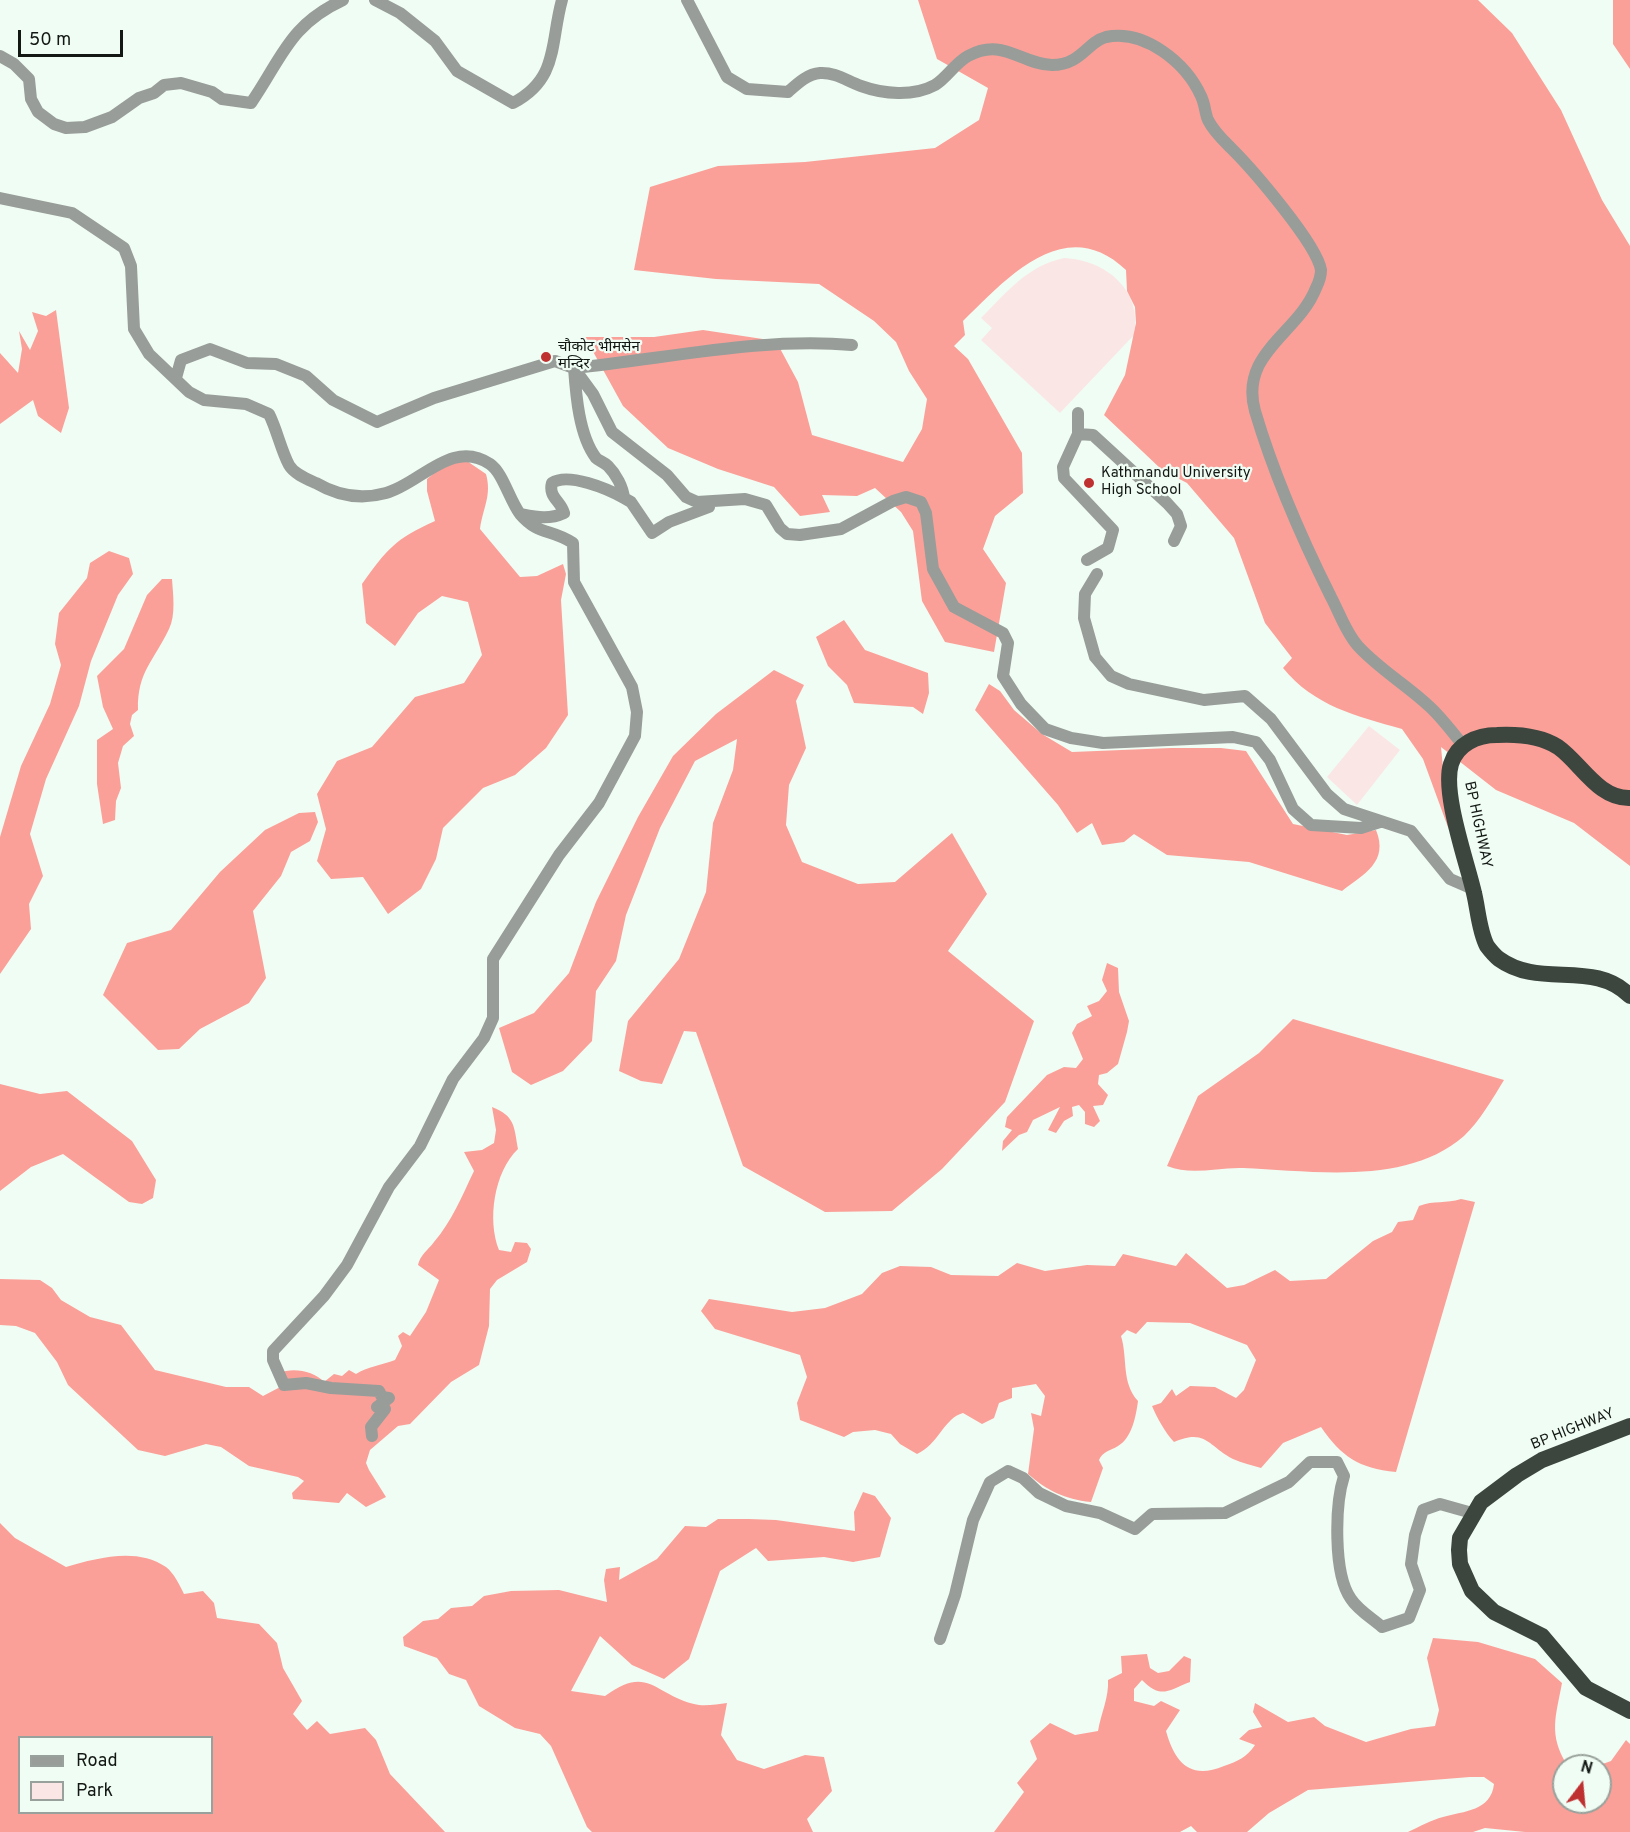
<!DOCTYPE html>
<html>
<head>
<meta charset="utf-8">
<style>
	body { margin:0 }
	#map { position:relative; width:1630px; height:1832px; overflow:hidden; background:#f0fdf4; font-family:Overpass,sans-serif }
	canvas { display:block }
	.legend { position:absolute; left:18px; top:1736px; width:195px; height:78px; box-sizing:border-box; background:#f0fdf4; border:2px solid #98a19b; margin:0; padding:8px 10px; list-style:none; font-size:18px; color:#131815 }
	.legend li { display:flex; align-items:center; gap:12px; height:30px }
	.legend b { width:30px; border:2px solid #98a19b }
	.north { position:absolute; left:1552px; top:1754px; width:60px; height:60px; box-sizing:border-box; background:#f0fdf4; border:2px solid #98a19b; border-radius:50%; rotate:16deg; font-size:16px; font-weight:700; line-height:24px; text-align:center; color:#131815 }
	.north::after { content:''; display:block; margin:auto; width:21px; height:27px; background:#bf3031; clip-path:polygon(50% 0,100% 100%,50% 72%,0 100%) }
	.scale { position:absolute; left:18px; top:30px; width:105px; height:27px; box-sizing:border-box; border:3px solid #131815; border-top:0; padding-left:8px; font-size:18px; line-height:21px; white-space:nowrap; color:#131815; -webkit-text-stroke:4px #f0fdf4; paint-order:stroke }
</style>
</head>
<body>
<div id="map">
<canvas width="1630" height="1832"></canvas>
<ul class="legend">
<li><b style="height:8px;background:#989d99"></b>Road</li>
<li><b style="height:16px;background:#fae7e5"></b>Park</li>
</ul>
<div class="north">N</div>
<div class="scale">50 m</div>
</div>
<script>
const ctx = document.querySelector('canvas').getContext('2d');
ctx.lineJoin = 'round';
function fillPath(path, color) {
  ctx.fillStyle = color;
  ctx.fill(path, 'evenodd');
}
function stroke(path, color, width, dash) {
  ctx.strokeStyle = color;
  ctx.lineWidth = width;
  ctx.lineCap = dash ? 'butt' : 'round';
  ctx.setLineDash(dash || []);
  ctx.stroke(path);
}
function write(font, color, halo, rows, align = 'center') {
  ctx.font = font + ' Overpass,"Noto Sans Devanagari",sans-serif';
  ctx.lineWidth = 4.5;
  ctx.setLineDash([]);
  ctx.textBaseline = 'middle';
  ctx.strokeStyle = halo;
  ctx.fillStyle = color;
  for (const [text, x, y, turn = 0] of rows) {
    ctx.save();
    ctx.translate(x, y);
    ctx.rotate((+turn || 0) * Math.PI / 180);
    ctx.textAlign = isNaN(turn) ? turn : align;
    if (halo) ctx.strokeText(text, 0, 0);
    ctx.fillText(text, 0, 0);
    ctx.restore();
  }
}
fillPath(new Path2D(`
	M 1064,258 C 1106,260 1143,290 1134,335 L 1060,413 L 981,340 L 992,328 L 981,318 C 1007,292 1027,266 1064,258 Z
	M 1369,726 L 1400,750 L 1357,805 L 1327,777 Z`), '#fae7e5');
fillPath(new Path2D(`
	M 918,0 L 1478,0 L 1512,33 L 1561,110 L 1602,200 L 1630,246 L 1630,866 L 1574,823 L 1496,790 L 1441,747 L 1449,830 L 1423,759 L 1402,729 C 1356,716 1314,706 1283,668 L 1292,658 L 1265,623 L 1234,538 L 1187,483 L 1162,470 L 1104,415 L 1125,375 L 1136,323 L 1135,307 L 1127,291 L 1126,270 C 1065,212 1007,278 963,321 L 965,335 L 954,346 L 968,359 L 1022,453 L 1023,493 L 995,516 L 983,549 L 1006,583 L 994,652 L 945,642 L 922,601 L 913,531 L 901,512 L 875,488 L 857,496 L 822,495 L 830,512 L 800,516 L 774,487 L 718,469 L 668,448 L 623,406 L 585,337 L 654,337 L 703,330 L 776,341 L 798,382 L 812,435 L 903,462 L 922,429 L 927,399 L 909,371 L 896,342 L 874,321 L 819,284 L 716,279 L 634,270 L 650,187 L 718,166 L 805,162 L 935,148 L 979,120 L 988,88 L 937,59 Z
	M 1613,0 L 1630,0 L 1630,69 L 1613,44 Z
	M 56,310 L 69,408 L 61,433 L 38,416 L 33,400 L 0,424 L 0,353 L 18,373 L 22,349 L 19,331 L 30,350 L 38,331 L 32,312 L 46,316 Z
	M 464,459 L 486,474 C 492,496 483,507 480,529 L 520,577 L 537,576 L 563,564 L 566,574 L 561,600 L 568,715 L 546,748 L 515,775 L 483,788 L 443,828 L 436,859 L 421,889 L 388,914 L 363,877 L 331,879 L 317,861 L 326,829 L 317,794 L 337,761 L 372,747 L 415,697 L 464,683 L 482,655 L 468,602 L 442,596 L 418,613 L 395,646 L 366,623 L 362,584 C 387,549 395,539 435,521 L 427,491 L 427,479 L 448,462 Z
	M 109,551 L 129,558 L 133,574 L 118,595 L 91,661 L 79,706 L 46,779 L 30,834 L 43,876 L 29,904 L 31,929 L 0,974 L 0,837 L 21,766 L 50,704 L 61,665 L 55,644 L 59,613 L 87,578 L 90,563 Z
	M 162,579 L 172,579 C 173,594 176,615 169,629 C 154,661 137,672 138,710 L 132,715 L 130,724 L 134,736 L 123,746 L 118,763 L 121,788 L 116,801 L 115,820 L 103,824 L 97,784 L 97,740 L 113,729 L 103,707 L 97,676 L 124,649 L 147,595 Z
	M 844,620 L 865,650 L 928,673 L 929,693 L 923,714 L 913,707 L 854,703 L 847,685 L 828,666 L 816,637 Z
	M 774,670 L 804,685 L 796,701 L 806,748 L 789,785 L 786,825 L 802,862 L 858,884 L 895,882 L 952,833 L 987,894 L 948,951 L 1034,1021 L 1005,1102 L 942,1169 L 892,1211 L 825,1212 L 743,1166 L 696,1032 L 684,1031 L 662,1084 L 641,1081 L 619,1071 L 628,1021 L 679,959 L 706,892 L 713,823 L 733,770 L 737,739 L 695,761 L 660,828 L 626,915 L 616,961 L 596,991 L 592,1041 L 563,1071 L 531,1085 L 512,1072 L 499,1028 L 534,1013 L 569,973 L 596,902 L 638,817 L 673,756 L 716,714 Z
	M 989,684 L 1000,691 L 1014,710 L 1042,734 L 1072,752 L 1171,748 L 1221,748 L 1246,751 L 1293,824 L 1347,835 L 1376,830 C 1389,862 1364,874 1342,891 L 1249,862 L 1167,855 L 1134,834 L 1124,842 L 1102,845 L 1092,823 L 1077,833 L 1058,805 L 975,710 Z
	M 315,812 L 318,822 L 310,841 L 291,852 L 281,876 L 253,911 L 266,978 L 249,1003 L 200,1029 L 179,1049 L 158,1050 L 103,995 L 127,943 L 171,930 L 220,872 L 265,830 L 299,813 Z
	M 1107,963 L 1118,968 L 1119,992 L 1129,1021 L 1127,1032 L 1118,1064 L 1107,1073 L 1099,1075 L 1098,1084 L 1108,1095 L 1103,1105 L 1093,1106 L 1100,1121 L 1094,1127 L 1085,1124 L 1085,1112 L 1079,1105 L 1072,1107 L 1073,1116 L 1064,1121 L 1056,1133 L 1048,1130 L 1060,1107 L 1033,1120 L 1027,1132 L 1019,1135 L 1002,1151 L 1003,1141 L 1012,1130 L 1005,1127 L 1007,1117 L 1047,1075 L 1064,1067 L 1076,1068 L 1083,1059 L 1072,1033 L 1077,1024 L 1092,1016 L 1087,1006 L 1099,1001 L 1107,991 L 1102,980 Z
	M 1293,1019 L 1504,1080 C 1493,1098 1479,1122 1464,1136 C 1407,1186 1314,1171 1243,1168 C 1217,1167 1192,1176 1167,1166 L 1198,1096 L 1259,1053 Z
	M 0,1084 L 40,1094 L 67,1091 L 132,1141 L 156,1180 L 153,1198 L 142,1204 L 129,1202 L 63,1154 L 31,1167 L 0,1191 Z
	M 492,1107 C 515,1116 514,1126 518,1149 C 494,1172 487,1220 499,1250 L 511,1252 L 515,1242 L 527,1243 L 531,1249 L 527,1262 L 497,1280 L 490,1289 L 489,1326 L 479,1365 L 451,1382 L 410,1424 L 398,1426 L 370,1450 L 366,1463 L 369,1470 L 386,1497 L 366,1507 L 347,1493 L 339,1503 L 293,1499 L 292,1493 L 304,1481 L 298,1477 L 249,1466 L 221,1447 L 206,1444 L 165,1456 L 138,1450 L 68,1385 L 57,1362 L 35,1333 L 16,1326 L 0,1325 L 0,1279 L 40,1280 L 52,1288 L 61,1300 L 90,1317 L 121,1325 L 155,1370 L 226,1387 L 249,1387 L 263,1396 L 284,1385 L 279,1373 C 293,1367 314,1371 324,1382 L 334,1374 L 342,1376 L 349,1370 L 356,1374 C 367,1367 382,1365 395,1360 L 402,1346 L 398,1336 L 403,1332 L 410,1336 L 426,1312 L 439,1280 L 418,1265 C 420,1255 428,1250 434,1242 C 452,1221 462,1196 474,1171 L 464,1152 L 482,1150 L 494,1143 L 496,1130 Z
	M 1461,1199 L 1475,1202 L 1396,1472 C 1358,1468 1342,1457 1321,1427 L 1283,1443 L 1261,1468 C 1252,1465 1242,1463 1233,1459 C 1208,1446 1206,1428 1174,1442 C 1166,1434 1156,1416 1152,1406 L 1161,1403 L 1172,1389 L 1176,1396 L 1190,1386 L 1215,1387 L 1236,1398 L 1244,1390 L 1256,1360 L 1247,1345 L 1190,1323 L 1147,1322 L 1136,1334 L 1127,1330 L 1121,1336 C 1128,1359 1121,1382 1138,1401 C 1136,1416 1132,1438 1118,1446 C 1110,1451 1103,1451 1099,1460 L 1103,1468 L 1091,1502 C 1064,1499 1048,1491 1028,1474 L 1034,1429 L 1031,1413 L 1041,1416 L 1045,1396 L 1036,1384 L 1012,1388 L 1012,1398 L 999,1403 L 994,1418 L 982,1424 L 963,1413 C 944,1418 938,1445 917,1454 L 900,1444 L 891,1434 L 875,1430 L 853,1432 L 844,1437 L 800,1420 L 797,1403 L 807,1377 L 800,1355 L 715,1329 L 701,1311 L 709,1299 L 792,1312 L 825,1308 L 862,1294 L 882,1273 L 900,1266 L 931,1267 L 951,1275 L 998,1276 L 1017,1263 L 1045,1271 L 1087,1265 L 1115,1266 L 1123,1254 L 1176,1266 L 1186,1253 L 1227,1288 L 1244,1285 L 1275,1270 L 1290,1281 L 1326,1279 L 1373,1241 L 1392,1232 L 1398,1222 L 1413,1220 L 1419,1206 C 1434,1200 1446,1204 1461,1199 Z
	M 863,1492 L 875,1496 L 891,1518 L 880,1557 L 853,1562 L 824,1557 L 768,1561 L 756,1548 L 720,1571 L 689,1659 L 664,1679 L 632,1665 L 600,1636 L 571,1691 L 605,1696 C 648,1664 654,1694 694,1704 C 704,1707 717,1704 727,1703 L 721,1735 L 737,1760 L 764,1769 L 805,1755 L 824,1757 L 832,1791 L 807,1819 L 813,1832 L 592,1832 L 587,1827 L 551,1746 L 540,1734 L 515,1728 L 479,1706 L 466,1680 L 449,1674 L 437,1658 L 404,1646 L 403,1637 L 423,1621 L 438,1619 L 451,1608 L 472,1606 L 484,1596 L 511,1591 L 559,1590 L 607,1602 L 604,1580 L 606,1569 L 620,1567 L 619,1580 L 657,1559 L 685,1526 L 706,1527 L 718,1519 L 749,1519 L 776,1520 L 855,1531 L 854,1512 Z
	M 0,1523 L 15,1538 L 66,1567 C 97,1558 137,1547 166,1567 C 174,1573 180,1586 184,1594 L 203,1591 L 214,1603 L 217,1618 L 259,1624 L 277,1643 L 283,1668 L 302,1701 L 293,1714 L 307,1730 L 317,1721 L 330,1734 L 365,1728 L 376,1740 L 390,1774 L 445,1832 L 0,1832 ZM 20,1738 L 212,1738 L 212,1812 L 20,1812 Z
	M 1433,1638 L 1478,1642 L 1535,1659 L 1562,1683 C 1556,1716 1548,1734 1567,1765 L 1572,1766 L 1564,1766 L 1564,1802 L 1600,1802 L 1600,1766 L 1597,1766 L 1611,1761 L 1626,1740 L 1630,1744 L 1630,1832 L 1525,1832 L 1485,1828 L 1473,1832 L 1408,1832 C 1419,1827 1431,1820 1443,1817 C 1464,1811 1491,1811 1494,1784 L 1484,1777 L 1470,1777 L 1308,1790 L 1269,1813 L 1247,1832 L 1197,1832 L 1191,1826 L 1180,1832 L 994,1832 L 1024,1792 L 1017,1783 L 1037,1759 L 1030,1741 L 1050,1723 L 1075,1735 L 1098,1731 C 1101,1713 1109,1698 1108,1680 L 1122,1673 L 1121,1656 L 1147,1654 L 1150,1668 L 1158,1673 L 1169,1671 L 1184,1656 L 1191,1659 L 1190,1682 C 1167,1691 1161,1699 1142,1680 L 1134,1689 L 1134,1701 L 1154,1706 L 1161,1701 L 1180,1710 L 1166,1731 C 1175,1763 1190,1780 1224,1766 C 1238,1761 1246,1758 1255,1745 L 1239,1739 L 1249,1730 L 1262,1727 L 1253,1712 L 1255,1703 L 1288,1722 L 1314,1717 L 1325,1726 L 1366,1742 L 1411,1729 L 1435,1726 L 1439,1710 L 1427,1658 Z`), '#fba098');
stroke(new Path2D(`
	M 375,0 L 400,13 L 435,41 L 457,71 L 513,103 C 559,79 550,43 562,0
	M 687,0 L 727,77 L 747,89 L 788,92 C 797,84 807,74 820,73 C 835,72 847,81 861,86 C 883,94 913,97 935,85 C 947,78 955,63 968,56 C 1003,37 1020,64 1052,65 C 1081,65 1087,42 1106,37 C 1145,29 1186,63 1201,96 C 1205,104 1205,113 1208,120 C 1214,132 1223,140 1232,149 C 1252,169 1317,244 1321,270 C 1321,276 1319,282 1316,288 C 1298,334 1239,353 1255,411 C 1274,475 1301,537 1331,597 C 1339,612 1346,633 1358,646 C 1380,670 1407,685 1430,707 C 1442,718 1452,732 1463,745
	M 0,56 L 14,64 L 29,79 L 31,99 L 38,112 L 54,124 L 66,128 L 85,127 L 112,117 L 139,98 L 154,93 L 164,85 L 181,83 L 212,92 L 222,99 L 251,103 C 282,58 289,25 343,0
	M 0,198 L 72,213 L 124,248 L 131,266 L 134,329 L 149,354 L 189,392 L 204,400 L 246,404 L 269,414 C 277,430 281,450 289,465 C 294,474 307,479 316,483 C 338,496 361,500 386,493 C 420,484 452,438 490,464 C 503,473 509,499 520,514 C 536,517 549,520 564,513 C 561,501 548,497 552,483 C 568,472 608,489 624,498 L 631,502 L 652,533 L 669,522 L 709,507
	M 176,378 L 181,360 L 210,349 L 247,363 L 276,364 L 306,376 L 333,400 L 377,422 L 434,398 L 555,361 L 574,368 L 593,394 L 612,432 L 667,475 L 686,497 L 697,502 L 745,499 L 766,505 L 780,528 L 787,534 L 800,535 L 841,529 L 893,501 L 906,497 L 921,502 L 926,513 L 933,569 L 954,607 L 1003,633 L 1008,643 L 1003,676 L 1021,704 L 1045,729 L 1071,738 L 1103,743 L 1233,737 L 1256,742 L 1270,760 L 1293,809 L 1311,825 L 1361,828 L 1380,822
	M 1078,413 L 1078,434 L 1063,467 L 1064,478 L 1113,530 L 1108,548 L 1087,560
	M 1078,434 L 1093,435 L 1167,503 L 1177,514 L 1181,526 L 1174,541
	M 624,498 C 623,487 616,474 608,466 C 604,462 599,461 596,458 C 579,436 576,395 574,368 C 666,359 759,337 852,345
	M 1097,574 L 1085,594 L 1084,618 L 1095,657 L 1111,676 L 1129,684 L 1204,700 L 1245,696 L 1271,719 L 1327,794 L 1344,809 L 1411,831 L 1450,879 L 1473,889
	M 372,1436 L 371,1427 L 385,1409 L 377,1407 L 389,1398 L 382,1397 L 379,1391 L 331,1388 L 306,1383 L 284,1385 L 273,1360 L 273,1351 L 324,1296 L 347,1265 L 389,1187 L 420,1146 L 453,1079 L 484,1038 L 493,1018 L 493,959 L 559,855 L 599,803 L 635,736 L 637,712 L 632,687 L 574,582 L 573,543 C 550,528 539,536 520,514
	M 940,1639 L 955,1595 L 973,1520 L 990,1482 L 1008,1471 L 1023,1478 L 1039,1493 L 1066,1506 L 1100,1513 L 1135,1529 L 1152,1514 L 1225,1513 L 1289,1482 L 1310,1462 L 1337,1462 L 1344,1476 C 1335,1504 1333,1574 1351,1599 C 1358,1610 1373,1619 1382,1627 L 1409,1618 L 1420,1590 L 1411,1564 L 1415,1535 L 1423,1510 L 1440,1504 L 1472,1513`), '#989d99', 12);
stroke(new Path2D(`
	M 1630,798 C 1598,799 1581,763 1558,747 C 1541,736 1517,734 1497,735 C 1477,735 1457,744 1451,764 C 1442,793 1467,862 1474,893 C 1478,909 1479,931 1487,946 C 1490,950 1495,956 1499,959 C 1540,989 1594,959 1630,996
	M 1630,1426 L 1542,1460 L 1517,1475 L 1481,1502 L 1460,1538 L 1459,1550 L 1460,1564 L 1472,1591 L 1494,1612 L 1542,1636 L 1586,1688 L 1630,1711`), '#3c463f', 16);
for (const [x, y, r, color] of [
	[546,357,6,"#bf3031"],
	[1089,483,6,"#bf3031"]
]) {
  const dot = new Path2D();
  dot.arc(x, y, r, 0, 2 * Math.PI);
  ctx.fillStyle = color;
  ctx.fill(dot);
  stroke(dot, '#f0fdf4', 2);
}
write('15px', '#131815', '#f0fdf4', [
	["चौकोट भीमसेन",558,348],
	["मन्दिर",558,365],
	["Kathmandu University",1101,474],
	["High School",1101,491]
], 'left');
write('15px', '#131815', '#f0fdf4', [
	["BP HIGHWAY",1477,825,78],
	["BP HIGHWAY",1573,1430,-22]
]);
</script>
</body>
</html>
